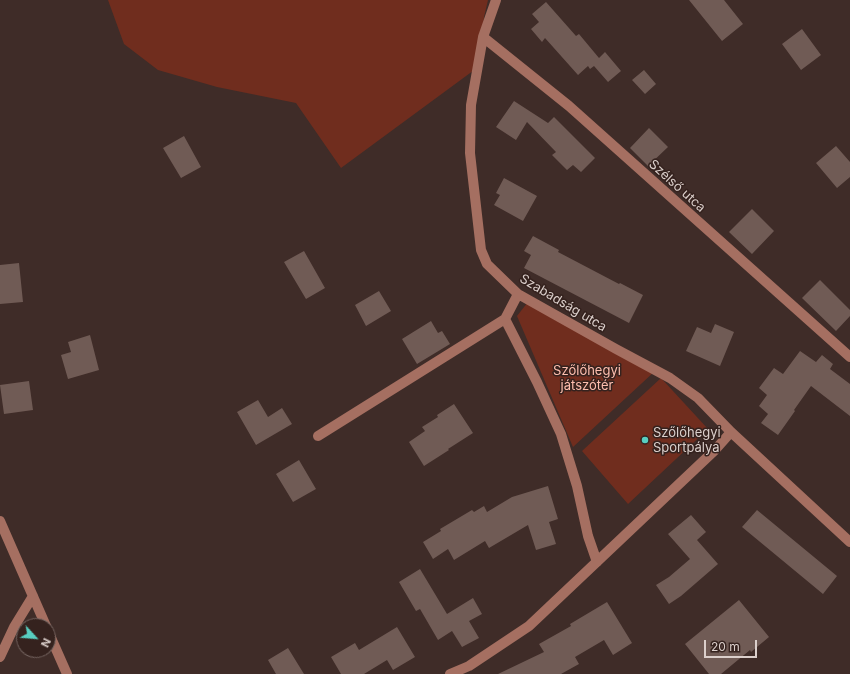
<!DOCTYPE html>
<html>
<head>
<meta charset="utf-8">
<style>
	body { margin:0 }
	#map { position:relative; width:850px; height:674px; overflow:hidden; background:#3f2c28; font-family:Inter,sans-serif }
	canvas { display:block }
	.north { position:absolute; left:16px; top:618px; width:40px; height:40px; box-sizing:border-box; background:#35221e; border:1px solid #776763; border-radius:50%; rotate:116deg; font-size:11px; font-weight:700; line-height:16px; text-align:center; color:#dbcfcb }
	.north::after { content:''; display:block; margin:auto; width:14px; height:18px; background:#58cec0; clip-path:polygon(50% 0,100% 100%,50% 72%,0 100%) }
	.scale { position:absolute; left:704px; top:640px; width:53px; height:18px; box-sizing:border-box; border:2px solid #dbcfcb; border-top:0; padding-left:5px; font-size:12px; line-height:14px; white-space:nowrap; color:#dbcfcb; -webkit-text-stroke:3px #35221e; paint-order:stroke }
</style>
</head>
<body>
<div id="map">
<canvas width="850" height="674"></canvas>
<div class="north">N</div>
<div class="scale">20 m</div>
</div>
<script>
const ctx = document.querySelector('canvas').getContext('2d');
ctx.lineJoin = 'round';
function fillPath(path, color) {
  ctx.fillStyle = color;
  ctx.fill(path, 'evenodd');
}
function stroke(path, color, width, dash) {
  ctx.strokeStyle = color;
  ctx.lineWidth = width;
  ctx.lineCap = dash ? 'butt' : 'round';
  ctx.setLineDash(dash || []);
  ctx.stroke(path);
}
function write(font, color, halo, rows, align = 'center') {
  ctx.font = font + ' Inter,sans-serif';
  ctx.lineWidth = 3;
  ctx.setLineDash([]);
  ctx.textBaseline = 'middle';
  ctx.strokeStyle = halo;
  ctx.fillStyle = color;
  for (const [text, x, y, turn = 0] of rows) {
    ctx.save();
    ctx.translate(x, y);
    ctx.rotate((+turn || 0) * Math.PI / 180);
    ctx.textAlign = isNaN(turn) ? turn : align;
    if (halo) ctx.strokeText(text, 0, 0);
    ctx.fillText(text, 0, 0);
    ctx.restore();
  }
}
fillPath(new Path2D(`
	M 108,0 L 488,0 L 484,17 L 481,65 L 341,168 L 296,103 L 217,87 L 158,70 L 124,44 Z
	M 528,302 L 655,371 L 573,447 L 517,316 Z
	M 661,378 L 708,429 L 628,504 L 582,451 Z`), '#702d1e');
fillPath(new Path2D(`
	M 689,0 L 724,0 L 743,24 L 722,41 Z
	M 546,2 L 576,36 L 579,34 L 599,58 L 605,52 L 621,71 L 608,82 L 594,66 L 590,69 L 588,66 L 578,75 L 545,38 L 542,42 L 531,29 L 539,22 L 532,14 Z
	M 802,29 L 821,55 L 801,70 L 782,44 Z
	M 644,70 L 656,84 L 645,94 L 632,80 Z
	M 514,101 L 548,123 L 554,117 L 595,158 L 581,172 L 573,165 L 567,170 L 552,155 L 556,152 L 527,122 L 516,140 L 496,127 Z
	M 649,128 L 668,147 L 648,166 L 630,148 Z
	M 184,136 L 201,167 L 181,178 L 163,148 Z
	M 836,146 L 850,162 L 850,177 L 837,188 L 816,163 Z
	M 504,178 L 537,196 L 523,221 L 494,205 L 500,195 L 496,193 Z
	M 752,209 L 774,231 L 752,254 L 729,232 Z
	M 533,236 L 559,250 L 558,252 L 619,284 L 620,283 L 643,295 L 629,323 L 524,268 L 531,255 L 524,251 Z
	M 304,251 L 325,288 L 306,299 L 284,262 Z
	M 19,263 L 23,302 L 0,304 L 0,265 Z
	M 820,280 L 850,310 L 850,316 L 836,331 L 802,298 Z
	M 379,291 L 391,311 L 366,326 L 355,305 Z
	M 431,321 L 438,333 L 442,331 L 450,344 L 417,364 L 402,339 Z
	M 715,324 L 734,332 L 720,366 L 686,351 L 697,327 L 711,333 Z
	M 90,335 L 99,370 L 68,379 L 61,355 L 71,352 L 68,342 Z
	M 800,351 L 816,362 L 822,355 L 833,364 L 830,369 L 850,384 L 850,416 L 811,386 L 794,410 L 795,411 L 778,435 L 761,423 L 768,414 L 759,406 L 767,395 L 759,388 L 774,368 L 783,374 Z
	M 29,381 L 33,410 L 4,414 L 0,385 Z
	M 258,400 L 268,417 L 282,408 L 292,424 L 256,445 L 237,412 Z
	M 454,404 L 473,433 L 448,449 L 449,450 L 424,466 L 409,442 L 425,431 L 422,427 L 438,417 L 437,415 Z
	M 299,460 L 316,489 L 293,502 L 276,474 Z
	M 548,486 L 558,519 L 549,522 L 556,544 L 536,550 L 528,525 L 489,548 L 485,541 L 454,560 L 448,549 L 433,559 L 423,542 L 441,531 L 440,529 L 472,510 L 474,512 L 484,506 L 487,512 L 512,497 Z
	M 757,510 L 837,576 L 823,594 L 742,527 Z
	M 691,515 L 706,532 L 697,540 L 718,564 L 681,596 L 669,604 L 656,585 L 669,577 L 690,559 L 668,534 Z
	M 420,569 L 447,614 L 473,598 L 482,614 L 469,621 L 479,638 L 462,647 L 452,631 L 438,640 L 420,609 L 416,611 L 399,582 Z
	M 739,600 L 769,637 L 751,652 L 750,650 L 721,674 L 709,674 L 685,644 Z
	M 607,602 L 632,643 L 613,655 L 604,640 L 575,657 L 579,664 L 561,674 L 498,674 L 544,652 L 539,644 L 571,626 L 570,624 Z
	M 397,627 L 415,657 L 393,670 L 387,660 L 364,674 L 341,674 L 331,657 L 355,643 L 359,650 Z
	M 288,648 L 304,674 L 276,674 L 268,660 Z`), '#705b55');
stroke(new Path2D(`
	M 496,0 L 483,37 L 471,105 L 470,153 L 481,250 L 487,264 L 518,294 L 616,349 L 670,378 L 698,398 L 731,432 L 850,542
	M 483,37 L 569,106 L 850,357
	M 505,319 L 537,382 L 561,434 L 577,486 L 588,536 L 597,562
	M 318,436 L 505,319 L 518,294
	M 0,521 L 46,626
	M 48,631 L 67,674
	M 0,657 L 14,627 L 33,596
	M 450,674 L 469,666 L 529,626 L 715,450 L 731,432`), '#a56f61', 10);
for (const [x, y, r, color] of [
	[645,440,4,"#58cec0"]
]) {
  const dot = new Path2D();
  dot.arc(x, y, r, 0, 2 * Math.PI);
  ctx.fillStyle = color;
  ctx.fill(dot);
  stroke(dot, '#35221e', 1.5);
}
write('13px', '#dbcfcb', '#35221e', [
	["Szélső utca",677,186,42],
	["Szabadság utca",563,303,31]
]);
write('13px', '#febeae', '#35221e', [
	["Szőlőhegyi",587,371],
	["játszótér",587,386]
]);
write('13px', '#dbcfcb', '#35221e', [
	["Szőlőhegyi",653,433],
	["Sportpálya",653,448]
], 'left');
</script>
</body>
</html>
